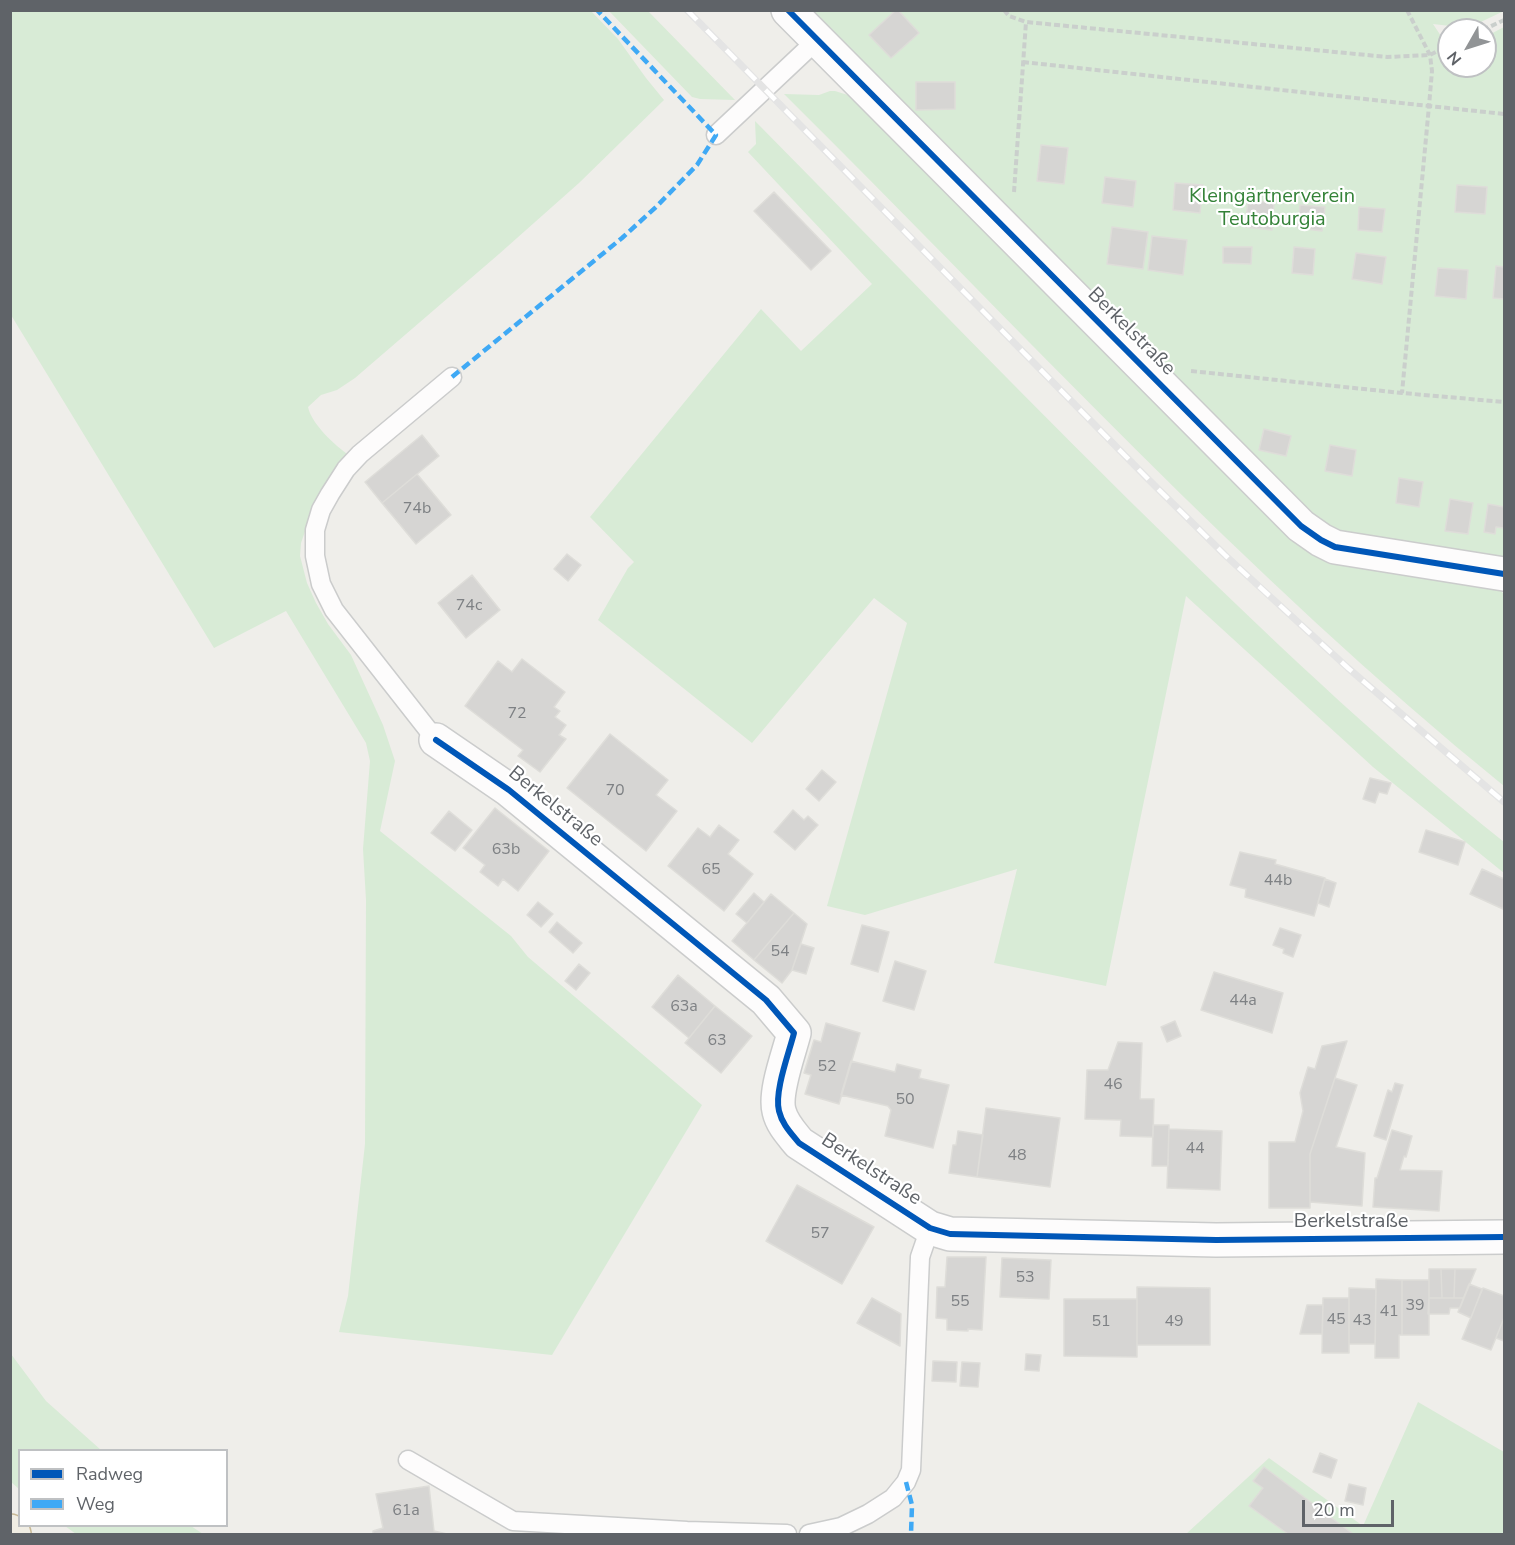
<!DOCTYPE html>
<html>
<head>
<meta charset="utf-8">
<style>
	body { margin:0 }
	#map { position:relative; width:1515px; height:1545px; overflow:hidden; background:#efeeea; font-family:"Nunito Sans",sans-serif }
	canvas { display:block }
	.frame { position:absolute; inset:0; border:12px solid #5f6368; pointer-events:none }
	.legend { position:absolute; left:18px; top:1449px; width:210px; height:78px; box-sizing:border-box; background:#fff; border:2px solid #bfc1c3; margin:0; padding:8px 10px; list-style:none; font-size:18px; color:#5f6368 }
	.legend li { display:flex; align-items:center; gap:12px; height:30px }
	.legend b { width:30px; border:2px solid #bfc1c3 }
	.north { position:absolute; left:1437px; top:18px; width:60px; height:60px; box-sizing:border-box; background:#fff; border:2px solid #bfc1c3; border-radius:50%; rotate:231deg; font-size:16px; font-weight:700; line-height:24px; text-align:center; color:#5f6368 }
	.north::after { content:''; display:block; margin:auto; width:21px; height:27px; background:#919496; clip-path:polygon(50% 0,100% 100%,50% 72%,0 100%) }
	.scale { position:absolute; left:1302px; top:1500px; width:92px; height:27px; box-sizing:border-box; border:3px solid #5f6368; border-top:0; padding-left:8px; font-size:18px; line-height:21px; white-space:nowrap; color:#5f6368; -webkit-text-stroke:4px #fff; paint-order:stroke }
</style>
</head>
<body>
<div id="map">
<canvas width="1515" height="1545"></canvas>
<div class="frame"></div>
<ul class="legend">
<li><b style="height:8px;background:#0057b8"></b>Radweg</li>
<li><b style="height:8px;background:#3fa9f5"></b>Weg</li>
</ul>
<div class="north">N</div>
<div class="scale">20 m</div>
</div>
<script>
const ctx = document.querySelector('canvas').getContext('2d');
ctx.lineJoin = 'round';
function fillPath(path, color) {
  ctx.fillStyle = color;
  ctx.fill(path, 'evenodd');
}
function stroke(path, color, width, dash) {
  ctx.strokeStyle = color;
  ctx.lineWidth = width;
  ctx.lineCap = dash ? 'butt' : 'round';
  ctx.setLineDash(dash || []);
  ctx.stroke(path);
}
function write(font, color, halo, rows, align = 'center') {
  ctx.font = font + ' "Nunito Sans",sans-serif';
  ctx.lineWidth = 4.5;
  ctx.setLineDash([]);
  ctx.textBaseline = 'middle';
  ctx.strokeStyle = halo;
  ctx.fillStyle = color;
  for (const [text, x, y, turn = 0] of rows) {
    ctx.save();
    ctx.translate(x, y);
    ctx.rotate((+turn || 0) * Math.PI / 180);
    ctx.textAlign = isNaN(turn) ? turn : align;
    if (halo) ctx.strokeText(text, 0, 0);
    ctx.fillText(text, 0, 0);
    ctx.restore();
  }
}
fillPath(new Path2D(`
	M 11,11 L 591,11 L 618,39 L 646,78 L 664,100 L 579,183 L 499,254 L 355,378 L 337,390 L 321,395 L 308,407 C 311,423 335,446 349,455 L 312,511 L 301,543 L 300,556 L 307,583 L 316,603 L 328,624 L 351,655 L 383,725 L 395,761 L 380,831 L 511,936 L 528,957 L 702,1105 L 552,1355 L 339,1332 L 348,1296 L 365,1144 L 366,900 L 363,849 L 370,761 L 366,743 L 286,611 L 214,648 L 11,315 Z
	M 609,11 L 648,11 L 735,100 L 700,99 L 692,97 Z
	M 802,11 L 1504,11 L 1468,28 L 1433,24 L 1449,48 L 1449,66 L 1485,66 L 1485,37 L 1504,27 L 1504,565 L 1344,540 L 1307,517 Z
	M 830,91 L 835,91 L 851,96 L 1297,534 L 1490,581 L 1504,594 L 1504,786 C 1245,576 1020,328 784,94 L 819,95 Z
	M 755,121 C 897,265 1037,411 1182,552 C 1286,653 1391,752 1504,842 L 1504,873 L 1373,767 L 1186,596 L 1106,986 L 994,963 L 1017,869 L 865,915 L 827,906 L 907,623 L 874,598 L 752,743 L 598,620 L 628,568 L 634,562 L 590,517 L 761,309 L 801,351 L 872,284 L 748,152 L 756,144 Z
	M 11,1354 L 46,1401 L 101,1450 L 20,1450 L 19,1489 L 11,1482 Z
	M 1418,1402 L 1504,1452 L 1504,1534 L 1186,1534 L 1269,1458 L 1363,1526 Z
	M 65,1526 L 191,1526 L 203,1534 L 76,1534 Z`), '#d8ebd6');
const building = new Path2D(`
	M 896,10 L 898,10 L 919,33 L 891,58 L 869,35 Z
	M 916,82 L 955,82 L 955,109 L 916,110 Z
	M 1041,145 L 1068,148 L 1064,184 L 1037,181 Z
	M 1105,177 L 1136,181 L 1133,207 L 1102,203 Z
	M 1175,183 L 1203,185 L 1200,213 L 1173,210 Z
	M 1457,185 L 1487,187 L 1485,214 L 1455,212 Z
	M 774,192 L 831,251 L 811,270 L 754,211 Z
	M 1248,200 L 1274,203 L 1272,230 L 1245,227 Z
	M 1300,205 L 1325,207 L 1322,231 L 1298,228 Z
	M 1359,207 L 1385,209 L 1382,232 L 1358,230 Z
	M 1112,227 L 1148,232 L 1143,269 L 1107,264 Z
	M 1152,236 L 1187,240 L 1183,275 L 1148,270 Z
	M 1223,247 L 1252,247 L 1251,264 L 1223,263 Z
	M 1294,247 L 1315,249 L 1313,275 L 1292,273 Z
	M 1356,253 L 1386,257 L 1382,284 L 1352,279 Z
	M 1496,266 L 1504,267 L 1504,299 L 1493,298 Z
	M 1438,268 L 1468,270 L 1466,299 L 1435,296 Z
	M 1264,429 L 1291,436 L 1286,456 L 1259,450 Z
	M 422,435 L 439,456 L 382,503 L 365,482 Z
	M 1330,445 L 1356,450 L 1352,476 L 1325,471 Z
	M 417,474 L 451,515 L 416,544 L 382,503 Z
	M 1399,478 L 1423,482 L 1419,507 L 1396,503 Z
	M 1450,499 L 1473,503 L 1468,534 L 1445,531 Z
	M 1488,504 L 1504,507 L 1504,528 L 1496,527 L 1495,534 L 1484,532 Z
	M 567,554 L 581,565 L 568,581 L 554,569 Z
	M 472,575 L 500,610 L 466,638 L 438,603 Z
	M 522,659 L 565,692 L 554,707 L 560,711 L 555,717 L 566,725 L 559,735 L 566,739 L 540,772 L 518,756 L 523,750 L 465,706 L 498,661 L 512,672 Z
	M 610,734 L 668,780 L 656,795 L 677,811 L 646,851 L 567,788 Z
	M 822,770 L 836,782 L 819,801 L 806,789 Z
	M 1370,778 L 1391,783 L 1387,794 L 1379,792 L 1375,803 L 1363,799 Z
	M 495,808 L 549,851 L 518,891 L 503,879 L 498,886 L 480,872 L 485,865 L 463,848 Z
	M 793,810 L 804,820 L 808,816 L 818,825 L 795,850 L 774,832 Z
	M 449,811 L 472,830 L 455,851 L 431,833 Z
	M 719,825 L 739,840 L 728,854 L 753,874 L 724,911 L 668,866 L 698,828 L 710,837 Z
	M 1426,830 L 1465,842 L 1458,865 L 1419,852 Z
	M 1240,852 L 1276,860 L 1275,864 L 1325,878 L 1314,916 L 1245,897 L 1246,889 L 1230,885 Z
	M 1482,869 L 1504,879 L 1504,905 L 1503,909 L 1470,894 Z
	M 1325,879 L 1336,883 L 1329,907 L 1318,903 Z
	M 754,893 L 764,902 L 747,923 L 736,914 Z
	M 771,894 L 794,913 L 754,960 L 732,941 Z
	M 538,902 L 553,914 L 541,927 L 527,915 Z
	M 794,913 L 807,924 L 792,970 L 782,983 L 754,960 Z
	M 557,922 L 582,943 L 573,953 L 549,932 Z
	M 862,925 L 889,932 L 878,972 L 851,964 Z
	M 1280,928 L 1301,935 L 1293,957 L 1283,953 L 1284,949 L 1273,945 Z
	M 801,944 L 814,948 L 806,974 L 792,970 Z
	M 895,961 L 926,971 L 914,1010 L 883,1001 Z
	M 579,964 L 590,973 L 576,990 L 565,981 Z
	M 1214,972 L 1283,993 L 1272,1033 L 1201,1010 Z
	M 678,975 L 715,1006 L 689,1038 L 652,1007 Z
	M 715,1006 L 752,1036 L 721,1073 L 685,1043 Z
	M 1175,1021 L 1181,1036 L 1167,1042 L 1161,1027 Z
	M 826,1023 L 860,1033 L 839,1104 L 805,1094 L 811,1075 L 804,1073 L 814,1040 L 821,1042 Z
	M 1347,1041 L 1310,1154 L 1310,1208 L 1269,1208 L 1269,1142 L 1295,1142 L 1303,1111 L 1300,1093 L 1308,1067 L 1315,1069 L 1322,1046 Z
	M 1118,1042 L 1142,1043 L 1140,1099 L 1154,1099 L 1153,1137 L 1120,1136 L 1121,1120 L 1085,1119 L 1087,1070 L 1108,1070 Z
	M 851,1061 L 895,1072 L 897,1064 L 921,1070 L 919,1078 L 949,1085 L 933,1148 L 885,1136 L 891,1110 L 888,1106 L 841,1095 Z
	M 1335,1078 L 1357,1085 L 1336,1147 L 1365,1153 L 1362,1206 L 1310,1202 L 1310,1154 Z
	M 1395,1083 L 1403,1085 L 1386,1140 L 1374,1136 L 1388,1090 L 1392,1092 Z
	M 986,1108 L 1060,1118 L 1050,1187 L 977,1177 Z
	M 1153,1125 L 1169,1125 L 1168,1166 L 1152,1166 Z
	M 1169,1129 L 1222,1131 L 1220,1190 L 1167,1188 Z
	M 1392,1130 L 1412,1136 L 1406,1157 L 1404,1156 L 1400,1170 L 1442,1171 L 1439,1211 L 1373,1207 L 1375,1178 L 1377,1178 Z
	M 958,1131 L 983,1135 L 977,1177 L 949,1173 L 953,1145 L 956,1145 Z
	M 797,1185 L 874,1227 L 842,1284 L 766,1241 Z
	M 947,1257 L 986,1257 L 982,1330 L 968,1329 L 968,1331 L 947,1330 L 947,1319 L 936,1318 L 937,1287 L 945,1287 Z
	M 1002,1258 L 1051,1260 L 1049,1299 L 1000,1297 Z
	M 1429,1269 L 1441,1269 L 1442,1298 L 1429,1298 Z
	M 1441,1269 L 1455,1269 L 1454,1298 L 1442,1298 Z
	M 1455,1269 L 1476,1269 L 1464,1298 L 1454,1298 Z
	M 1376,1279 L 1402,1280 L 1402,1335 L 1399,1335 L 1399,1358 L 1375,1358 Z
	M 1402,1280 L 1429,1280 L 1429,1335 L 1402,1335 Z
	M 1469,1284 L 1482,1289 L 1471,1318 L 1458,1312 Z
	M 1137,1287 L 1210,1288 L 1210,1345 L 1137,1345 Z
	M 1349,1288 L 1376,1289 L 1375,1344 L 1349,1344 Z
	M 1483,1288 L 1504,1296 L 1504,1318 L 1491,1350 L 1462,1339 Z
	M 872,1298 L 901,1314 L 900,1346 L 857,1323 Z
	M 1323,1298 L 1349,1298 L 1349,1353 L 1322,1353 Z
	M 1429,1298 L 1464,1298 L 1460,1308 L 1450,1308 L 1449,1314 L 1428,1314 Z
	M 1064,1299 L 1137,1299 L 1137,1357 L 1064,1356 Z
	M 1307,1305 L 1323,1305 L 1322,1334 L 1300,1334 Z
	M 1504,1318 L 1504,1341 L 1496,1338 Z
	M 1026,1354 L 1041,1355 L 1039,1371 L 1025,1370 Z
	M 933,1361 L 957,1362 L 956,1382 L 932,1381 Z
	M 962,1362 L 980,1363 L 978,1387 L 960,1386 Z
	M 1320,1453 L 1337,1460 L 1331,1478 L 1313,1472 Z
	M 1264,1467 L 1353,1534 L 1288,1534 L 1249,1506 L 1263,1488 L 1253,1481 Z
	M 1349,1484 L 1366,1488 L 1363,1505 L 1345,1501 Z
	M 429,1486 L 434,1531 L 447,1534 L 373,1534 L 373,1531 L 383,1528 L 376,1494 Z`);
fillPath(building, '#d6d5d3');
stroke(building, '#deddd9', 1.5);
const lane = new Path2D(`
	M 716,135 L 817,40
	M 436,740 L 334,610 L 321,584 L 315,556 L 315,530 L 321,510 L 330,494 L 346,469 L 360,454 L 452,377
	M 408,1460 L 513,1521 L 687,1531 L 787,1534
	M 809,1534 L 841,1527 L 868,1514 L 893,1498 L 906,1482 L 911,1470 L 920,1257 L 930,1228`);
const street = new Path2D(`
	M 788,10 L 1301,526 L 1321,540 L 1335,547 L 1504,574
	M 436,740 L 509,790 L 766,1000 L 794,1033 C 789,1053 774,1092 779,1111 C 782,1124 791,1133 799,1143 L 930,1228 L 950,1234 L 1216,1240 L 1504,1237`);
const highway = new Path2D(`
	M 10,1531 L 14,1534`);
stroke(lane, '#cbcccc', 21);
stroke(street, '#cbcccc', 36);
stroke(highway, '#c8b996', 36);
stroke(new Path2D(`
	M 1004,10 L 1009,16 L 1026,22 L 1387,57 L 1430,55 L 1449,45
	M 1407,10 L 1430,55 L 1432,71 L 1429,106 L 1504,114
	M 1483,30 L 1504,20
	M 1023,62 L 1429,106 L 1402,393
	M 1014,192 L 1026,22
	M 1191,371 L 1402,393 L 1504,402`), '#cacfcc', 4, [6, 3]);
stroke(lane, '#fdfcfc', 18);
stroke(street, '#fdfcfc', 33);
stroke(highway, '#f0ede3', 33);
const rail = new Path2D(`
	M 687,10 L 1149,480 L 1226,556 L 1348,668 L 1504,802`);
stroke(rail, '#e4e4e4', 7);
stroke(rail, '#fff', 4.5, [14]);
stroke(new Path2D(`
	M 452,377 L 622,238 L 656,207 L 697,165 L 716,135 L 597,10
	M 906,1482 L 912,1505 L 911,1534`), '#3fa9f5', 4.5, [9, 4.5]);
stroke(new Path2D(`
	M 788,10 L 1301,526 L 1321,540 L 1335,547 L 1504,574
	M 436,740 L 509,790 L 766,1000 L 794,1033 C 789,1053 774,1092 779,1111 C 782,1124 791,1133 799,1143 L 930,1228 L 950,1234 L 1216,1240 L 1504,1237`), '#0057b8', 6);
write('16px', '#7e8184', null, [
	["74b",417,509],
	["74c",469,606],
	["72",517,714],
	["70",615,791],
	["63b",506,850],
	["65",711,870],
	["44b",1278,881],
	["54",780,952],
	["44a",1243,1001],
	["63a",684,1007],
	["63",717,1041],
	["52",827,1067],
	["46",1113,1085],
	["50",905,1100],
	["44",1195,1149],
	["48",1017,1156],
	["57",820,1234],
	["53",1025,1278],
	["55",960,1302],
	["39",1415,1306],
	["41",1389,1312],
	["45",1336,1320],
	["43",1362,1321],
	["51",1101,1322],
	["49",1174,1322],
	["61a",406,1511]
]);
write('20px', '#348238', '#fff', [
	["Kleingärtnerverein",1272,197],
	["Teutoburgia",1272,220]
]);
write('20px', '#5f6368', '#fff', [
	["Berkelstraße",1131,332,45],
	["Berkelstraße",555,807,39],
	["Berkelstraße",871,1170,33],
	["Berkelstraße",1351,1222]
]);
</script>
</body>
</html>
